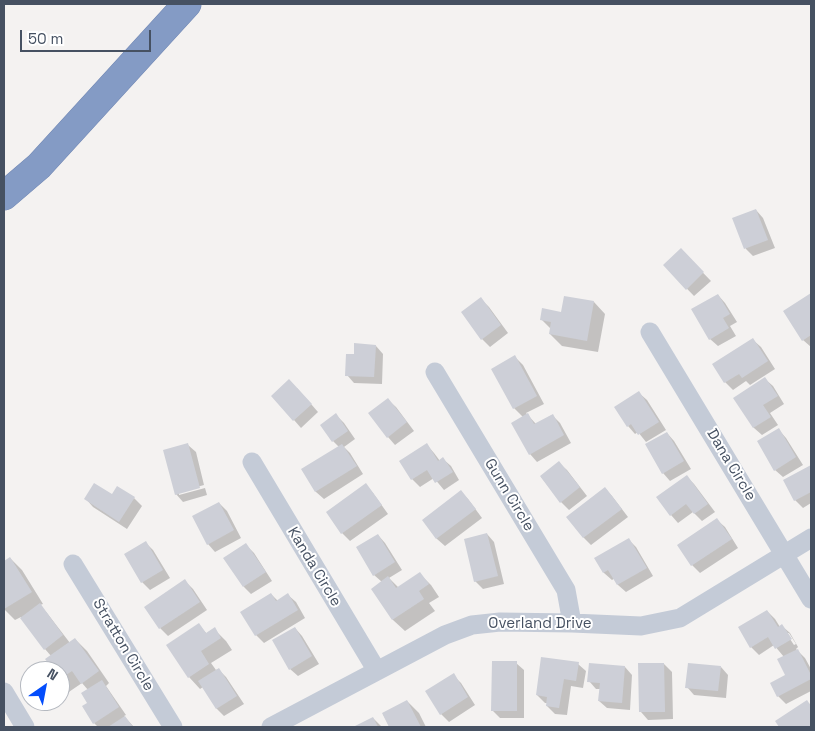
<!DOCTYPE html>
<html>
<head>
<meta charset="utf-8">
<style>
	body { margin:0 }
	#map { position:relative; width:815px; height:731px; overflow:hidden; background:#f4f2f1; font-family:"Space Grotesk",sans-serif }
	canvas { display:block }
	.frame { position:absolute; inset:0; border:5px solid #465162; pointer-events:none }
	.north { position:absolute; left:20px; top:661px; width:50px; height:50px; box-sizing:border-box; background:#fff; border:1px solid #b5b9c0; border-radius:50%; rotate:33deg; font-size:14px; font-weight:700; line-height:20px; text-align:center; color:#465162 }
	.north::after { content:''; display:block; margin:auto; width:18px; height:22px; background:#034dfc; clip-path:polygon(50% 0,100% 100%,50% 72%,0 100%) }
	.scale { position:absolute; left:20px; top:30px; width:131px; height:22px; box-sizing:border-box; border:2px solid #465162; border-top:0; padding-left:6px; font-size:15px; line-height:18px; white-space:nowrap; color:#465162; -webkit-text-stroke:4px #fff; paint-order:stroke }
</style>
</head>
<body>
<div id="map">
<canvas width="815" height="731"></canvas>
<div class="frame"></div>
<div class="north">N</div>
<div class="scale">50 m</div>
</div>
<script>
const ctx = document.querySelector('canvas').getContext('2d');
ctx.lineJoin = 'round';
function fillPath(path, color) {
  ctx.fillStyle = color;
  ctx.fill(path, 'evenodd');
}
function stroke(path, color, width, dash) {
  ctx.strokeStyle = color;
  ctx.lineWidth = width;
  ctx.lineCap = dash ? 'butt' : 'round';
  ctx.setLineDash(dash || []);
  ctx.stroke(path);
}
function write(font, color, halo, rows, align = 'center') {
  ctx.font = font + ' "Space Grotesk",sans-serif';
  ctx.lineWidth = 4;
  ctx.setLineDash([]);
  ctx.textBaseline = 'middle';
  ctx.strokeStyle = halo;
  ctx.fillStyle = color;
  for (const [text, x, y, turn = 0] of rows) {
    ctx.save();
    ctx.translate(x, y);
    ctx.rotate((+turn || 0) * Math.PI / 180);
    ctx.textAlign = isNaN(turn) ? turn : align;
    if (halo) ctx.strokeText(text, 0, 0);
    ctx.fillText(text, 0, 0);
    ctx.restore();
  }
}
fillPath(new Path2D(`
	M 756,210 L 763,218 L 775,248 L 753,256 L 746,249 L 734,219 Z
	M 681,250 L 711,281 L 694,296 L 664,265 Z
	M 718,295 L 725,303 L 737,322 L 730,326 L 736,336 L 718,346 L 710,339 Z
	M 811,295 L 811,347 L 803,340 L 785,311 Z
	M 481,299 L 489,307 L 508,333 L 490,347 L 482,339 Z
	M 594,302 L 605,314 L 598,352 L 562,346 L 550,334 L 551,329 L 541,319 Z
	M 753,340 L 761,347 L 775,369 L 750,385 L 746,381 L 733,390 L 725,382 Z
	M 376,346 L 383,354 L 382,384 L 354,383 L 347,375 L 355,355 Z
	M 515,357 L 523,365 L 544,404 L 526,413 L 536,424 L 552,415 L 560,423 L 571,443 L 537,462 L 530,454 L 523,417 L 514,408 Z
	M 765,379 L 773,386 L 784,404 L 770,413 L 778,425 L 762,435 L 754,428 L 735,398 Z
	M 297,388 L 318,412 L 301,428 L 294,420 Z
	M 639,393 L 647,400 L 666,430 L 646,442 L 638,432 L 635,434 L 628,426 Z
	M 388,400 L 396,407 L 414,431 L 395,445 L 388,437 Z
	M 336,415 L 344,423 L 355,439 L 344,447 L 350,453 L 363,474 L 324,499 L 316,492 L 303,470 L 339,447 L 333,441 Z
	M 779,430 L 786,438 L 803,465 L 783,477 L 775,470 Z
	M 667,433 L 674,441 L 691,469 L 670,481 L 663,473 Z
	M 188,445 L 196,452 L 204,485 L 179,492 L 179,495 L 205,488 L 207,495 L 183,502 L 176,494 Z
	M 427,445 L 434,453 L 440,461 L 443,459 L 451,466 L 459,480 L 444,490 L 434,478 L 420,487 L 412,479 L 401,462 Z
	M 559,463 L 567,470 L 587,496 L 569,510 L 561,502 L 541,477 Z
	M 811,466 L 811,503 L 803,508 L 795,500 L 785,480 Z
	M 686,476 L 694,484 L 715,512 L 702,521 L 693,512 L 678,523 L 671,515 Z
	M 366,485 L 373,493 L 388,514 L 350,541 L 342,533 L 327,512 Z
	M 605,488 L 612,496 L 628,517 L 591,545 L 584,538 L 568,517 Z
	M 461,492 L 468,499 L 482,518 L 445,546 L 437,539 L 423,520 Z
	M 112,496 L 134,498 L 142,506 L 127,529 L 93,507 L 86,499 Z
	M 219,503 L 227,511 L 241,538 L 215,552 L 208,544 Z
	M 717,520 L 725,527 L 738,548 L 700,573 L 692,565 L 679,545 Z
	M 487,534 L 494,542 L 504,584 L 483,589 L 475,581 Z
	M 378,535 L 385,543 L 402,570 L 389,578 L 399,588 L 420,574 L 431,585 L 439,597 L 429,603 L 435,611 L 405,631 L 393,620 L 372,589 L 382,582 L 374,575 Z
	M 629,540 L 636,547 L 653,576 L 626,592 L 618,585 L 615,578 L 612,580 L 604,573 L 596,559 Z
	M 146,543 L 153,550 L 170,578 L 150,590 L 142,582 L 126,554 Z
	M 246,545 L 254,553 L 272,581 L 251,594 L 244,587 Z
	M 10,558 L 22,570 L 43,604 L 40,605 L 47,613 L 70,643 L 75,639 L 87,651 L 109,683 L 106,686 L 126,715 L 124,716 L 134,727 L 98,727 L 94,723 L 84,707 L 89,703 L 88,690 L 82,683 L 63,696 L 60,694 L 60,671 L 47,671 L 53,667 L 51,656 L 45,649 L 21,617 L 15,620 L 4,609 L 4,562 Z
	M 185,581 L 193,589 L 207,610 L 168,636 L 160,628 Z
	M 271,594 L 278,601 L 288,595 L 296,602 L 305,618 L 264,643 L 256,635 Z
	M 767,611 L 775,619 L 780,627 L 782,626 L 790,633 L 798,647 L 796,649 L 805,658 L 811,669 L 811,691 L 786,704 L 778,696 L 787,675 L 784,657 L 774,645 L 759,655 L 751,647 ZM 786,633 L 789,633 L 796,644 L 794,645 Z
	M 199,625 L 207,634 L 214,629 L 226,641 L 232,650 L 211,663 L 216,670 L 218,669 L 226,677 L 244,704 L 224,716 L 217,709 L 203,687 L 200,689 L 189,677 Z
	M 295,628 L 302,636 L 319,664 L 298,676 L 290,669 Z
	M 516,663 L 524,670 L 524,718 L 500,718 L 492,710 Z
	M 578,664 L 586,671 L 583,688 L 571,686 L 567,715 L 555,714 L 547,706 L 547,703 L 545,703 L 537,695 Z
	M 664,664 L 672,672 L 673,719 L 648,720 L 641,712 Z
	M 625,667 L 632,675 L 630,710 L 607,708 L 599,701 L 600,689 L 596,689 L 589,681 Z
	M 721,667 L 728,675 L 726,698 L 694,695 L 687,687 Z
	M 453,675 L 461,683 L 475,705 L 449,722 L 441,714 Z
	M 407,701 L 419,713 L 426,727 L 390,727 L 383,714 Z
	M 807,702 L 811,705 L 811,727 L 781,727 L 777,721 Z
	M 373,718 L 382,727 L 355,727 Z`), '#0003');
fillPath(new Path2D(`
	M 756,209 L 768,240 L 744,249 L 732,218 Z
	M 681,248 L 704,272 L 686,290 L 663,265 Z
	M 811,293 L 811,335 L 802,341 L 783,311 Z
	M 718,294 L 730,314 L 723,318 L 729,328 L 709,340 L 691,309 Z
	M 564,296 L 594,301 L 587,341 L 549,334 L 551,322 L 540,320 L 542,308 L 561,312 Z
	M 481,297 L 501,325 L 481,340 L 461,312 Z
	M 753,338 L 768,361 L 742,378 L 739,374 L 724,383 L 712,364 Z
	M 354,343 L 376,345 L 374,377 L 345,376 L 346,354 L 354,354 Z
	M 515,355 L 537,396 L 513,409 L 491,369 Z
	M 765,377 L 778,396 L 763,405 L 771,417 L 753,428 L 733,398 Z
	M 289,379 L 312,404 L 293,421 L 271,396 Z
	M 639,391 L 659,422 L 638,435 L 631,424 L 627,427 L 614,407 Z
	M 388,398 L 407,422 L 387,438 L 368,413 Z
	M 336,413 L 348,431 L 332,442 L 320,425 Z
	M 528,413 L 534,424 L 553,414 L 564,435 L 529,455 L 511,423 Z
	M 779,428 L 796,457 L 774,471 L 757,441 Z
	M 667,432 L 684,461 L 662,474 L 645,444 Z
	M 188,443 L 200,488 L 175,495 L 163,450 Z
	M 427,443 L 438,461 L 443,457 L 453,472 L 435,483 L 427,470 L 411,480 L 399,461 Z
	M 342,444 L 357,466 L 315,492 L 301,469 Z
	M 559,461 L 580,487 L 560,503 L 540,476 Z
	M 811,465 L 811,492 L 794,501 L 783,480 Z
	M 687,475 L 708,504 L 694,514 L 686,504 L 670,516 L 656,497 Z
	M 94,483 L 112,494 L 117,486 L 135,497 L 119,522 L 84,499 Z
	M 366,483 L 382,505 L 341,534 L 326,512 Z
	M 605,487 L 622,509 L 583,538 L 566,517 Z
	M 461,490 L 476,509 L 436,539 L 422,520 Z
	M 219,502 L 234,530 L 207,545 L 192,516 Z
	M 717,518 L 732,539 L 691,566 L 677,545 Z
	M 487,533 L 498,576 L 474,582 L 464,539 Z
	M 378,534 L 395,562 L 373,576 L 356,547 Z
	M 629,538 L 647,568 L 617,585 L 608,570 L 603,573 L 594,558 Z
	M 146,541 L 163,570 L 141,583 L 124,554 Z
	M 246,543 L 266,572 L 243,587 L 223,558 Z
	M 10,557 L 32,592 L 4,609 L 4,561 Z
	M 420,572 L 429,584 L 419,591 L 424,599 L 392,620 L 371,589 L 388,576 L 396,588 Z
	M 185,579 L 200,602 L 159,629 L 144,607 Z
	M 271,593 L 276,601 L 288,593 L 298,610 L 255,636 L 240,612 Z
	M 40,603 L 63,635 L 44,650 L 20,618 Z
	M 767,610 L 778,627 L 782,624 L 792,639 L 775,649 L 768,637 L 750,648 L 738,627 Z
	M 199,623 L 206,633 L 215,627 L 221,638 L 201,651 L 209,664 L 188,678 L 166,645 Z
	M 295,627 L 312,656 L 289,670 L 272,640 Z
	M 75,638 L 99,671 L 81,684 L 72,671 L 60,679 L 60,671 L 45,671 L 51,667 L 45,659 Z
	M 798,649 L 811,675 L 811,679 L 777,697 L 770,683 L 785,675 L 777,659 Z
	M 541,657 L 579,662 L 576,681 L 564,679 L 559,708 L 546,706 L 547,697 L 536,695 Z
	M 492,661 L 517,661 L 517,711 L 491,711 Z
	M 589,663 L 625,666 L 622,703 L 598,701 L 600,683 L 587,682 Z
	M 638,663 L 664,663 L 665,712 L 639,712 Z
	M 688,663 L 721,666 L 718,691 L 685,688 Z
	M 219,668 L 237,696 L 216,709 L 198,681 Z
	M 454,673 L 468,697 L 440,715 L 425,691 Z
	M 102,680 L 119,707 L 93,724 L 82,706 L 87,703 L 81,693 Z
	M 407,700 L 421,727 L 389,727 L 382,713 Z
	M 807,700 L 811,706 L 811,727 L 779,727 L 775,721 Z
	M 125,716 L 133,727 L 108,727 Z
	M 373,717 L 378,727 L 353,727 Z`), '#cdcfd7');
const highway = new Path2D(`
	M 4,196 L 39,166 L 187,4`);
stroke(highway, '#6f85b1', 29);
stroke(new Path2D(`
	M 650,332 L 811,599
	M 435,372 L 566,590 L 572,623
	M 252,462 L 377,671
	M 73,564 L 173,727
	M 4,692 L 25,727
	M 271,727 L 445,635 L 472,625 L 500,622 L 572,623 L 641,626 L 680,618 L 811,538`), '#c4cbd7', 19);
stroke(highway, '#849bc5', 28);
write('15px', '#465162', '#fff', [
	["Dana Circle",731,465,59],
	["Gunn Circle",509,495,59],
	["Kanda Circle",314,567,59],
	["Overland Drive",540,624],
	["Stratton Circle",123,645,59]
]);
</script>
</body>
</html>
